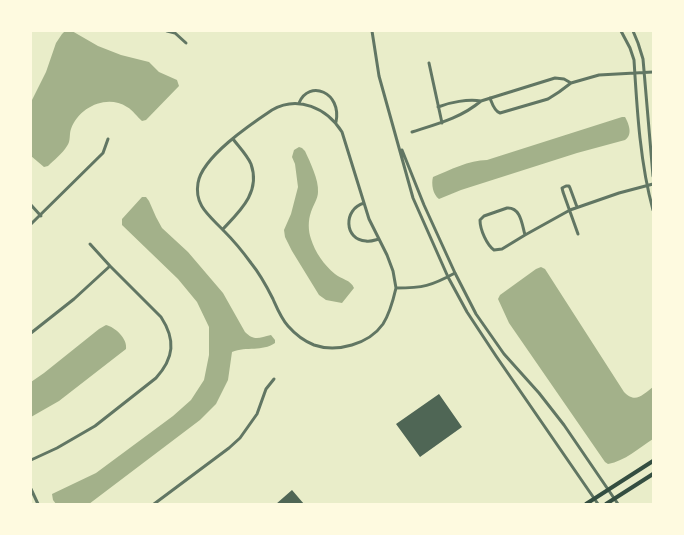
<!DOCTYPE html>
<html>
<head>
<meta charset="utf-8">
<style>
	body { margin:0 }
	#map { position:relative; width:684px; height:535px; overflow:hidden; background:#e9edc9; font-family:Helvetica,sans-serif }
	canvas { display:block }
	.frame { position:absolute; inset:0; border:32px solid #fefae0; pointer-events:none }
</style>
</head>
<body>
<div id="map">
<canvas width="684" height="535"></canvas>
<div class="frame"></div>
</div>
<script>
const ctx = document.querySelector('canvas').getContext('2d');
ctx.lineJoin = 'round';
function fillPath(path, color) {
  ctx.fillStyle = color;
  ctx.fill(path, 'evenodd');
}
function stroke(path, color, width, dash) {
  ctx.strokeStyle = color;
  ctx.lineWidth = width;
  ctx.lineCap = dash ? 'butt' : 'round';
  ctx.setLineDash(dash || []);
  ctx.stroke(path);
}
fillPath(new Path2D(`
	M 65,31 L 72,31 L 98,46 L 121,55 L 149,62 L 159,72 L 177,80 L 179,86 L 146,120 L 142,121 C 137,117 133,110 127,107 C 107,94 79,107 71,129 C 69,134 71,141 67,146 C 62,154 54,160 48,166 L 44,167 L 31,156 L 31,102 L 46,72 L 56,43 L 62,34 Z
	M 622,117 L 625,117 C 629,124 633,135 625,140 L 577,153 L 461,190 L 439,199 C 433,195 431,184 433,177 C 450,170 469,160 487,160 Z
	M 299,147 L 302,148 L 305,151 C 310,162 319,180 318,192 C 318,199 313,205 311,212 C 308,220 308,231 311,239 C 315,252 324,265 335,274 C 341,279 351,280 354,288 L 342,303 L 326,300 L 319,295 L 292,251 L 285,237 L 284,230 L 291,214 L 298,187 L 295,164 L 292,157 L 294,150 Z
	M 142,197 L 146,197 L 149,201 L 156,217 L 162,228 L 188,252 L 223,293 L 245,332 C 254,341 259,338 271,335 L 275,340 L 275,343 C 262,352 247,346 232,352 L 228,380 L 216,404 L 200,420 L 89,504 L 56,504 L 53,500 L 52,494 L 96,473 L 173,416 L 191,400 L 204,380 L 209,355 L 209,327 L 197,302 L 178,279 L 122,225 L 122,219 Z
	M 541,267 L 545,269 L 624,392 C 636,404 642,395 653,387 L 653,439 C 639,448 625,461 608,464 L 605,462 L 509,323 L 498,299 L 500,295 L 536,269 Z
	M 106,325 C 115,327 128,339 126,349 L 59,401 L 31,417 L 31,382 L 44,373 L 99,329 Z`), '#a3b18a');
fillPath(new Path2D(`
	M 439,394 L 462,427 L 420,457 L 396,424 Z
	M 292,490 L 304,504 L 276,504 Z`), '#4f6655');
stroke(new Path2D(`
	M 167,31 L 175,33 L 186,43
	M 372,31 L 379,76 L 413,198 L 448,277 L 467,312 L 496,356 L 598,504
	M 621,31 L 630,48 L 634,60 C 637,109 640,163 653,210
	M 633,31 L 638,43 L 643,59 L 653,176
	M 429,63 L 442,123
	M 490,98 C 492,103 494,111 500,113 L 548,99 L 559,92 L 571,83
	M 299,103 C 309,79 342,92 336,122
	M 438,107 C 450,102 468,99 481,101 L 555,78 L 564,79 L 571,83 L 599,75 L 653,72
	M 412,132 C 437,124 461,118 481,101
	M 402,150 L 424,205 L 455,273 L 476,314 L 504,354 L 539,393 L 564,425 L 618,504
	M 364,203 C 343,209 344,240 366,241 C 370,242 375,240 379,239
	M 31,205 L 41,216
	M 577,207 L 570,188 L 569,186 L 566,186 L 562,188 L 563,192 L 578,234
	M 507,208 C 521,207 522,225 525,235 L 502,249 L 494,250 C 487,245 480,230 480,220 L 484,216 Z
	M 31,224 L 103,153 L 108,139
	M 223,229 C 240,211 261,192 251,164 C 247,155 239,147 233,139
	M 525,235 L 570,210 L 619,193 L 653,184
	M 90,244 L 110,266
	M 396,288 L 393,271 L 387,255 L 369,219 L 342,132 C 327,108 298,95 272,110 C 251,124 202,157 198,183 C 194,206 210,216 224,231 C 234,241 243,252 251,263 C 260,274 267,287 273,299 C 277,308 281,318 288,326 C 295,334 304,341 314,345 C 337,353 369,344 383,324 C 390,313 393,301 396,288 C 423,288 431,286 455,273
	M 31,333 L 74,299 L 110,266 L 161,317 C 176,340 174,358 156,378 L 95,426 L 57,448 L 31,460
	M 31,489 L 38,504
	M 154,504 L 229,448 L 240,438 L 257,414 L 266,389 L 274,379`), '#617663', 3);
stroke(new Path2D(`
	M 586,504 L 653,461
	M 606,504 L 653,474`), '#344e41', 4);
</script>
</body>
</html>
